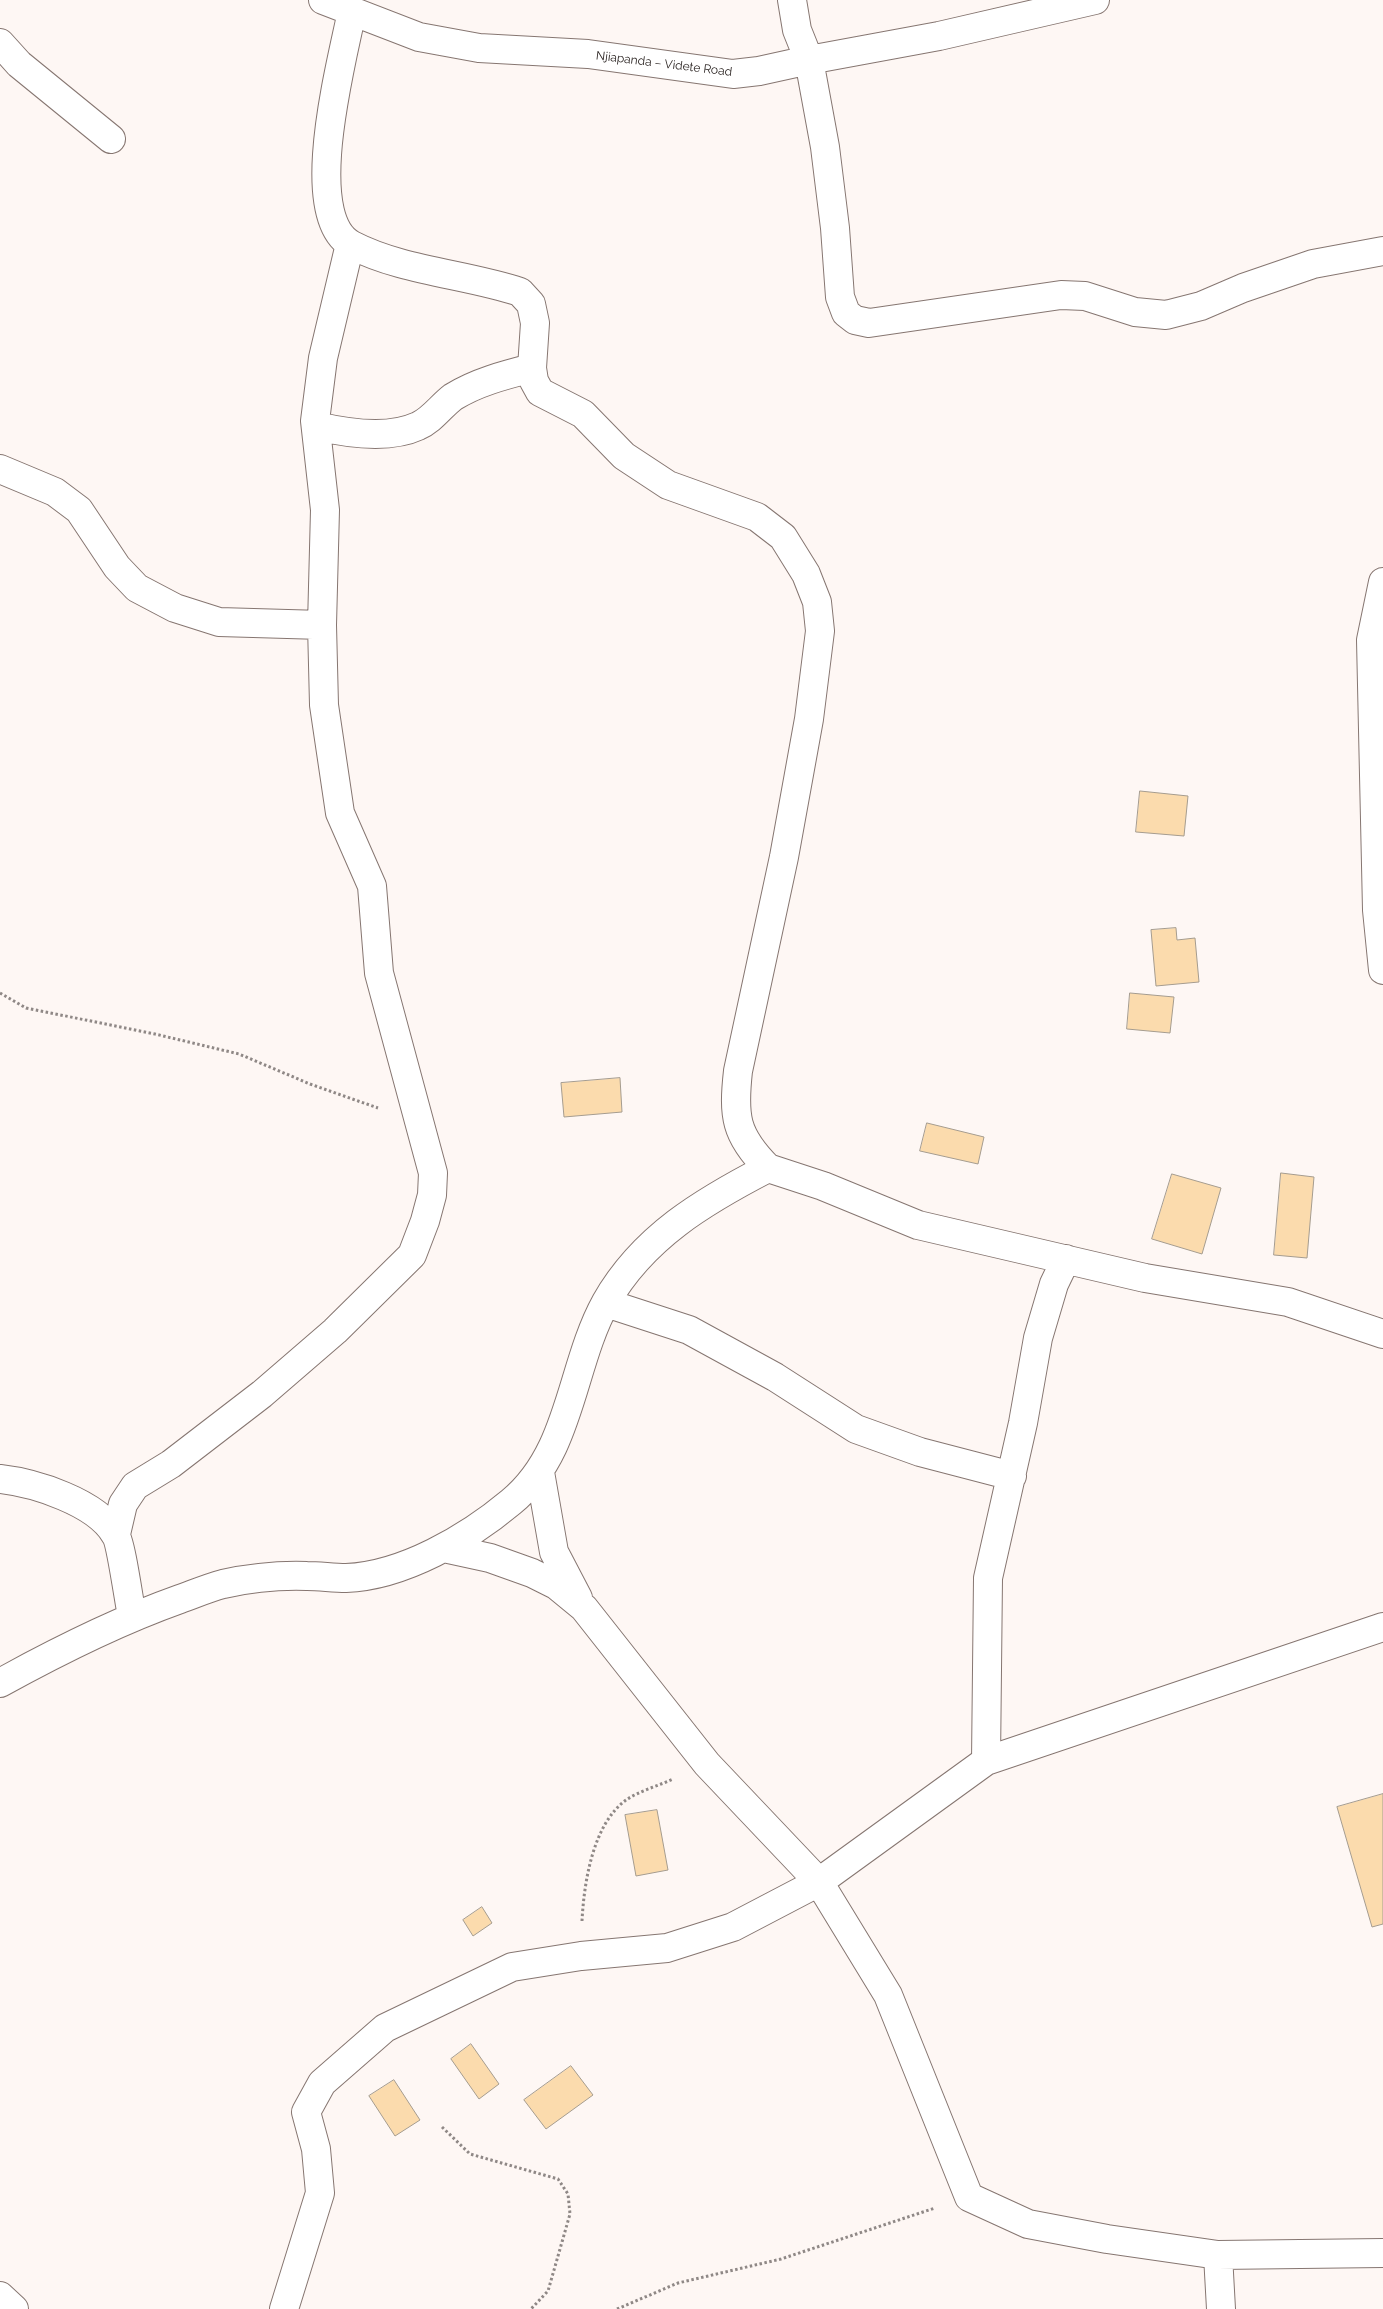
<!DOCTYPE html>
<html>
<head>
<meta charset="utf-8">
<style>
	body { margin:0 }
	canvas { display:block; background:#fef7f4 }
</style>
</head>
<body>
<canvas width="1383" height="2309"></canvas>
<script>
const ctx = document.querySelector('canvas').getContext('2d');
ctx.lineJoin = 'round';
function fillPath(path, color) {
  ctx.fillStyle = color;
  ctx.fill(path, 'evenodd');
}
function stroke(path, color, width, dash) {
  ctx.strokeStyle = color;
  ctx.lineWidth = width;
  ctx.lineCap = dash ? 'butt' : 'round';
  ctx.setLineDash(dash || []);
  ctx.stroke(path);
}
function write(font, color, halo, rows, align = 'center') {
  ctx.font = font + ' Raleway,sans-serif';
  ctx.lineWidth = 4;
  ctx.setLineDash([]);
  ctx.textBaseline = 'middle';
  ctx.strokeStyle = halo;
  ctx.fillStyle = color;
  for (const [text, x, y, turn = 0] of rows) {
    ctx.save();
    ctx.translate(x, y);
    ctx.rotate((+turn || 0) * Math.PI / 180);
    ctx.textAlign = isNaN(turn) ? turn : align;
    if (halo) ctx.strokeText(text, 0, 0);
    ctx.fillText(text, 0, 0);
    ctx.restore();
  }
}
const building = new Path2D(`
	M 1140,791 L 1188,796 L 1184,836 L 1136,832 Z
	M 1176,928 L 1177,940 L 1195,938 L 1199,982 L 1156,986 L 1151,930 Z
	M 1130,993 L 1174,997 L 1170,1033 L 1127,1029 Z
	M 620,1078 L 622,1112 L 564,1117 L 561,1083 Z
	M 927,1123 L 984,1137 L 978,1164 L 920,1151 Z
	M 1281,1173 L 1314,1177 L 1307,1258 L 1274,1255 Z
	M 1172,1174 L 1221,1188 L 1202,1254 L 1152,1239 Z
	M 1383,1794 L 1383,1924 L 1372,1927 L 1337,1807 Z
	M 657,1810 L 668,1870 L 636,1876 L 625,1815 Z
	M 482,1907 L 492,1923 L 473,1936 L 463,1920 Z
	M 471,2044 L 499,2084 L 479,2099 L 451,2059 Z
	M 571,2066 L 593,2095 L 546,2129 L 524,2100 Z
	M 394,2080 L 420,2120 L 395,2136 L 369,2096 Z`);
fillPath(building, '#fbdbad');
stroke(building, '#a59c8f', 1);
const minor = new Path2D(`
	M 323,0 L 419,37 L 479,48 L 588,54 L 733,74 L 759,71 L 809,60 L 939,36 L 1095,0
	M 792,0 L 797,30 L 809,60 L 825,147 L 835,228 L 840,297 L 846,313 L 855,320 L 869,323 L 1061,295 L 1085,296 L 1135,312 L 1166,315 L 1201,306 L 1243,288 L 1313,264 L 1383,251
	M 352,11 C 343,58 299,217 352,245 C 402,271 466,274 520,292 L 531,304 L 535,323 L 532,368 L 534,381 L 540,392 L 583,414 L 624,456 L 668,485 L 757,517 L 783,537 L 806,574 L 817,602 L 820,631 L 809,719 L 784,857 L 738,1071 C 733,1116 735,1135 768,1168
	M 0,43 L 19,64 L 111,139
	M 316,426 C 346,433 388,440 418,426 C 432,420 441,406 453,397 C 477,382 505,375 532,368
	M 0,469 L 55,492 L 79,510 L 117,567 L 137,588 L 175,608 L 219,622 L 322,625
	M 1383,582 L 1371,640 L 1377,910 L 1383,970
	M 606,1303 L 689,1330 L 775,1377 L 856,1429 L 920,1452 L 1012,1476
	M 540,1472 L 554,1552 L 578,1598
	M 0,1479 C 35,1483 96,1502 115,1534 C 121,1542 129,1602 132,1616
	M 116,1534 L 123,1504 L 135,1486 L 171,1464 L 262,1394 L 335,1331 L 412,1255 L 425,1221 L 432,1195 L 433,1173 L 379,973 L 372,886 L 340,813 L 324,705 L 322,625 L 325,510 L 315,421 L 323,358 L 350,244
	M 444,1548 L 490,1558 L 532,1573 L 556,1585 L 584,1608 L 707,1764 L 819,1882 L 888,1995 L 969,2197 L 1028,2224 L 1107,2239 L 1218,2255 L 1383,2253
	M 0,1683 C 58,1651 118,1621 180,1599 C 194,1594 208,1588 223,1584 C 250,1578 278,1575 307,1576 C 320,1576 333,1578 346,1578 C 403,1576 468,1538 511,1502 C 572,1452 570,1367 606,1302 C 643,1237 704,1201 768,1168 L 823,1186 L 918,1225 L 1145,1278 L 1288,1302 L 1383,1334
	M 986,1761 L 988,1578 L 1023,1423 L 1038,1338 L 1054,1284 L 1066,1259
	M 1218,2255 L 1221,2309
	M 0,2296 L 14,2309
	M 284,2309 L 320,2193 L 316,2149 L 306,2112 L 322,2083 L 385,2028 L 512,1967 L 581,1956 L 667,1948 L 733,1927 L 819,1882 L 986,1761 L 1383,1627`);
stroke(minor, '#867671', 30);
stroke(new Path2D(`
	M 0,993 L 26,1008 L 155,1034 L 239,1054 L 310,1084 L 378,1108
	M 582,1921 C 584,1882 593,1824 626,1800 C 639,1791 658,1786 673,1779
	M 442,2127 L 470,2154 L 558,2179 L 568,2194 L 570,2214 L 548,2291 L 531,2309
	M 617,2309 L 678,2283 L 781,2259 L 935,2208`), '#8f8886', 3, [2.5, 2.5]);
stroke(minor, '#fff', 28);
write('12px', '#28211f', '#fff', [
	["Njiapanda – Videte Road",664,64,7]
]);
</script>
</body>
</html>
